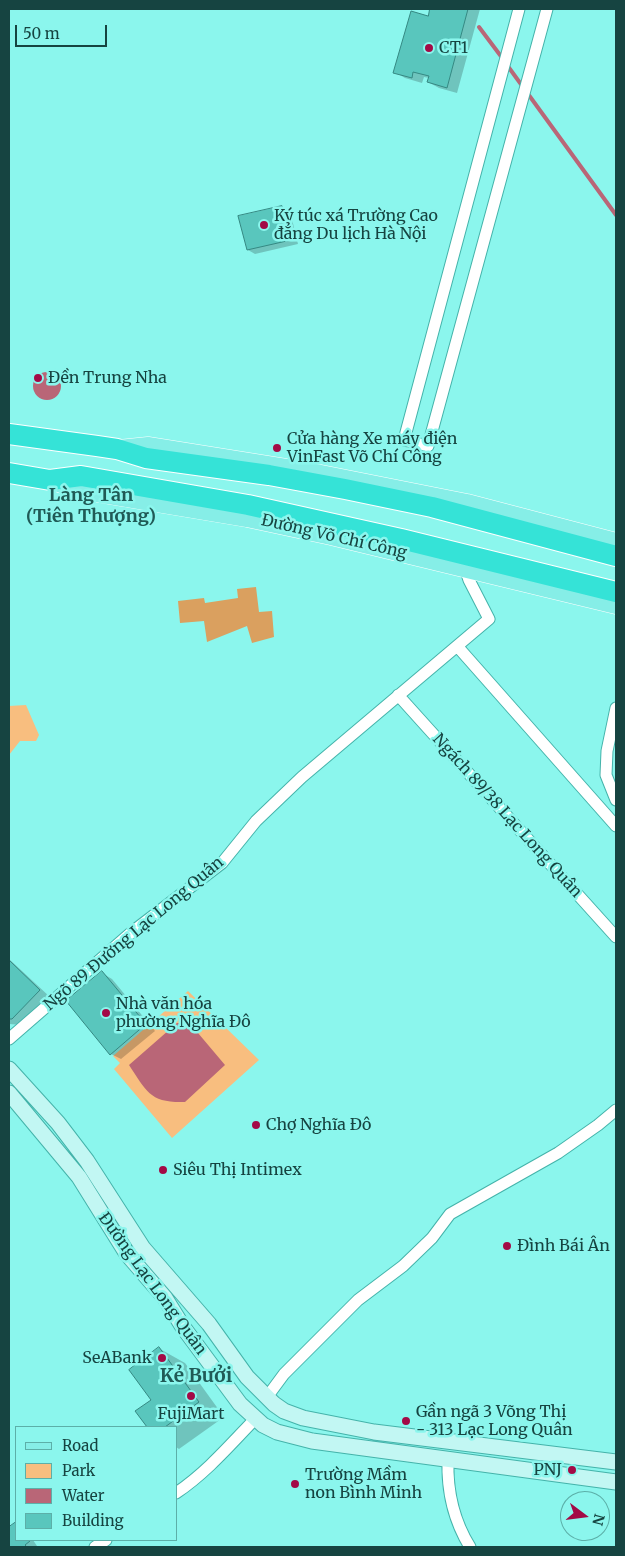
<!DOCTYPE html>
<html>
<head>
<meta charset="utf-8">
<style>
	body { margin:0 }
	#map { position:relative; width:625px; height:1556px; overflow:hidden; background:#8bf6ed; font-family:Merriweather,serif }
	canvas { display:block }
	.frame { position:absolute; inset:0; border:10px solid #164441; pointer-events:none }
	.legend { position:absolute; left:15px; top:1426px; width:162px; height:115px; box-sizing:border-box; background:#8bf6ed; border:1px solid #5cafa8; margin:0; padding:6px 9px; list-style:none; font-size:15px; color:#164441 }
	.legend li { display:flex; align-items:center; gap:10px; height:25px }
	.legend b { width:25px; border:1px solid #5cafa8 }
	.north { position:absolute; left:560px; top:1491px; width:50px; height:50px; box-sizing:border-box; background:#8bf6ed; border:1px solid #5cafa8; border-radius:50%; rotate:105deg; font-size:14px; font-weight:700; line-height:20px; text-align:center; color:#164441 }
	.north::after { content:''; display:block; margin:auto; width:18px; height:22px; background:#a30a46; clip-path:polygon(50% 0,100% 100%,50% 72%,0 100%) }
	.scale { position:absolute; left:15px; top:25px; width:92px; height:22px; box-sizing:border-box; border:2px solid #164441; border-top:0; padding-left:6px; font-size:15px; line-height:18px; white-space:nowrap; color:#164441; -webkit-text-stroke:4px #8bf6ed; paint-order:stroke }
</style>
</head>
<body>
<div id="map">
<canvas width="625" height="1556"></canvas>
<div class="frame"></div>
<ul class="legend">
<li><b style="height:6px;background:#86eee7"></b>Road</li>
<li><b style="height:14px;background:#f8be7f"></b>Park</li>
<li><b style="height:14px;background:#b96677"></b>Water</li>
<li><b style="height:14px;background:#59c6bd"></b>Building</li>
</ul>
<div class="north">N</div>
<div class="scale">50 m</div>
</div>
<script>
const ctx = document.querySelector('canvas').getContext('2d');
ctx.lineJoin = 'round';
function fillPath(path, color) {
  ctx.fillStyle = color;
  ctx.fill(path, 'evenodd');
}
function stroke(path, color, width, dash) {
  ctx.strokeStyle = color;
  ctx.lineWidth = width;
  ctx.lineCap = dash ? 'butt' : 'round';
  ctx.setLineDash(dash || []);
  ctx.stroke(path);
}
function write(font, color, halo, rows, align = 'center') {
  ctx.font = font + ' Merriweather,serif';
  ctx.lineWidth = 5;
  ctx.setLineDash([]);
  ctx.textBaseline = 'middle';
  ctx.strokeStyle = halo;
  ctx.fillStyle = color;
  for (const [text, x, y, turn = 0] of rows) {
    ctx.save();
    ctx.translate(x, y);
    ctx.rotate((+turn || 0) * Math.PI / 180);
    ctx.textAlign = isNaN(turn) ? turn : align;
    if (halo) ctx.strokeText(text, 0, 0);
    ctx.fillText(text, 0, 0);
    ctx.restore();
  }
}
fillPath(new Path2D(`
	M 26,705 L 39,735 L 36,741 L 20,741 L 9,755 L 9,706 Z
	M 188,991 L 259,1060 L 172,1138 L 114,1069 L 120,1063 L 113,1056 Z`), '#f8be7f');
fillPath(new Path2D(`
	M 256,587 L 259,612 L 272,611 L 274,637 L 252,643 L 247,626 L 207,642 L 204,621 L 180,623 L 178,601 L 204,598 L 205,603 L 238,598 L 237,589 Z`), '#daa05f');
fillPath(new Path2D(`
	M33 386a14 14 0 1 1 28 0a14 14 0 1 1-28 0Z
	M 177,1023 L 189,1025 L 198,1033 L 225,1065 L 185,1102 C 150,1103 147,1092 129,1065 Z`), '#b96677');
fillPath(new Path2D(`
	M 432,9 L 480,9 L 457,93 L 439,88 L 428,82 L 429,78 L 424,77 L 422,83 L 405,78 L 395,72 L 429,18 Z
	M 282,207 L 290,211 L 298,244 L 255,254 L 248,250 Z
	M 9,959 L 50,997 L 22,1025 L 9,1024 Z
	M 102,973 L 112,979 L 155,1031 L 121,1059 L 111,1054 Z
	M 160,1349 L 185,1363 L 224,1417 L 179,1449 L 176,1447 L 176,1427 L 149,1427 L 137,1411 L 152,1400 Z
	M 16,1523 L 16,1540 L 33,1540 L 37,1546 L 9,1547 L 9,1528 Z`), '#0003');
stroke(new Path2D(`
	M 479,27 L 503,59
	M 507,65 L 616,215`), '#b96677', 4);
const building = new Path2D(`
	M 430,9 L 468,9 L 447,88 L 427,82 L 429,76 L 413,72 L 412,78 L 393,73 L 411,11 L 428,16 Z
	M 282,206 L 291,240 L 247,250 L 238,216 Z
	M 9,960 L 40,990 L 12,1019 L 9,1019 Z
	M 102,971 L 146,1024 L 110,1055 L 66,1001 Z
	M 159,1347 L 199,1402 L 165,1427 L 147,1427 L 135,1411 L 151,1400 L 129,1370 Z
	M 16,1522 L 16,1540 L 29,1540 L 30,1541 L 25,1545 L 27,1547 L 9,1547 L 9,1527 Z`);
fillPath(building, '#59c6bd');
stroke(building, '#358882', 1);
const street = new Path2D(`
	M 519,9 L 404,440 L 428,446 L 547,9
	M 457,646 L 616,826
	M 398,695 L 616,937
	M 616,708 L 607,751 L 606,775 L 616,800
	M 9,1039 L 132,932 L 222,863 L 256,821 L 302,777 L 489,619 L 469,580 L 465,568
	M 267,1397 L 284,1374 L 358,1300 L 403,1266 L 432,1238 L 450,1214 L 558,1153 L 598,1125 L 616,1110
	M 448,1460 C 447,1490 454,1521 470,1547
	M 176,1493 C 206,1473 230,1445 255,1419
	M 95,1547 L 106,1540`);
const secondary = new Path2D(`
	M 9,1069 L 58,1123 L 87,1161 L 143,1248 L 209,1324 L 247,1377 L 274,1404 L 284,1411 L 303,1418 L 374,1432 L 616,1462
	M 9,1093 L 79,1177 L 127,1254 L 165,1298 L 183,1327 L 240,1404 L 263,1425 L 277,1432 L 312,1441 L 616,1482`);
const primary = new Path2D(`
	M 119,449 L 148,446 L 311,472 L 467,503 L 616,542
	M 50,480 L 79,490 L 247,518 L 331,536 L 616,605`);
const highway = new Path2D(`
	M 9,434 L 97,446 L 117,449 L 146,458 L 269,475 L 345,489 L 432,507 L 616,556
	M 9,473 L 50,480 L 81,476 L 248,505 L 401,539 L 616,592`);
stroke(street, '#44b3aa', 13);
stroke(secondary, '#44b3aa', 17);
stroke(primary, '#fff', 19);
stroke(highway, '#fff', 22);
stroke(street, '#fff', 11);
stroke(secondary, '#c2f7f3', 15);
stroke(primary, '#86eee7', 18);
stroke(highway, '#35e3d7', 20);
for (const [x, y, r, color] of [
	[429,48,5,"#a30a46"],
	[264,225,5,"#a30a46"],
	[38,378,5,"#a30a46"],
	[277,448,5,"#a30a46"],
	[106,1013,5,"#a30a46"],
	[256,1125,5,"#a30a46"],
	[163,1170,5,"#a30a46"],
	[507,1246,5,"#a30a46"],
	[162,1358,5,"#a30a46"],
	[191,1396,5,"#a30a46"],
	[406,1421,5,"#a30a46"],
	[572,1470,5,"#a30a46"],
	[295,1484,5,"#a30a46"]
]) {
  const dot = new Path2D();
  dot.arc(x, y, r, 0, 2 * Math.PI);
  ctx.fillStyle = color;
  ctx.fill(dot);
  stroke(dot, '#8bf6ed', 2);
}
write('16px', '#164441', '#8bf6ed', [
	["CT1",439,48],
	["Ký túc xá Trường Cao",274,216],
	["đẳng Du lịch Hà Nội",274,234],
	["Đền Trung Nha",48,378],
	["Cửa hàng Xe máy điện",287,439],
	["VinFast Võ Chí Công",287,457],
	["Nhà văn hóa",116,1004],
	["phường Nghĩa Đô",116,1022],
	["Chợ Nghĩa Đô",266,1125],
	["Siêu Thị Intimex",173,1170],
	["Đình Bái Ân",517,1246],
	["SeABank",152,1358,"right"],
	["Gần ngã 3 Võng Thị",416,1412],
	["- 313 Lạc Long Quân",416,1430],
	["FujiMart",191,1414,"center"],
	["PNJ",562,1470,"right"],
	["Trường Mầm",305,1475],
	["non Bình Minh",305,1493]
], 'left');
write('16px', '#164441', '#8bf6ed', [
	["Đường Võ Chí Công",334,537,13],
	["Ngách 89/38 Lạc Long Quân",507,816,48],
	["Ngõ 89 Đường Lạc Long Quân",134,934,-40],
	["Đường Lạc Long Quân",152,1284,54]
]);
write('bold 18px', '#205a56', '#8bf6ed', [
	["Làng Tân",91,496],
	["(Tiên Thượng)",91,517]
]);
write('bold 19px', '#205a56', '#8bf6ed', [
	["Kẻ Bưởi",196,1377]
]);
</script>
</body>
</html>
